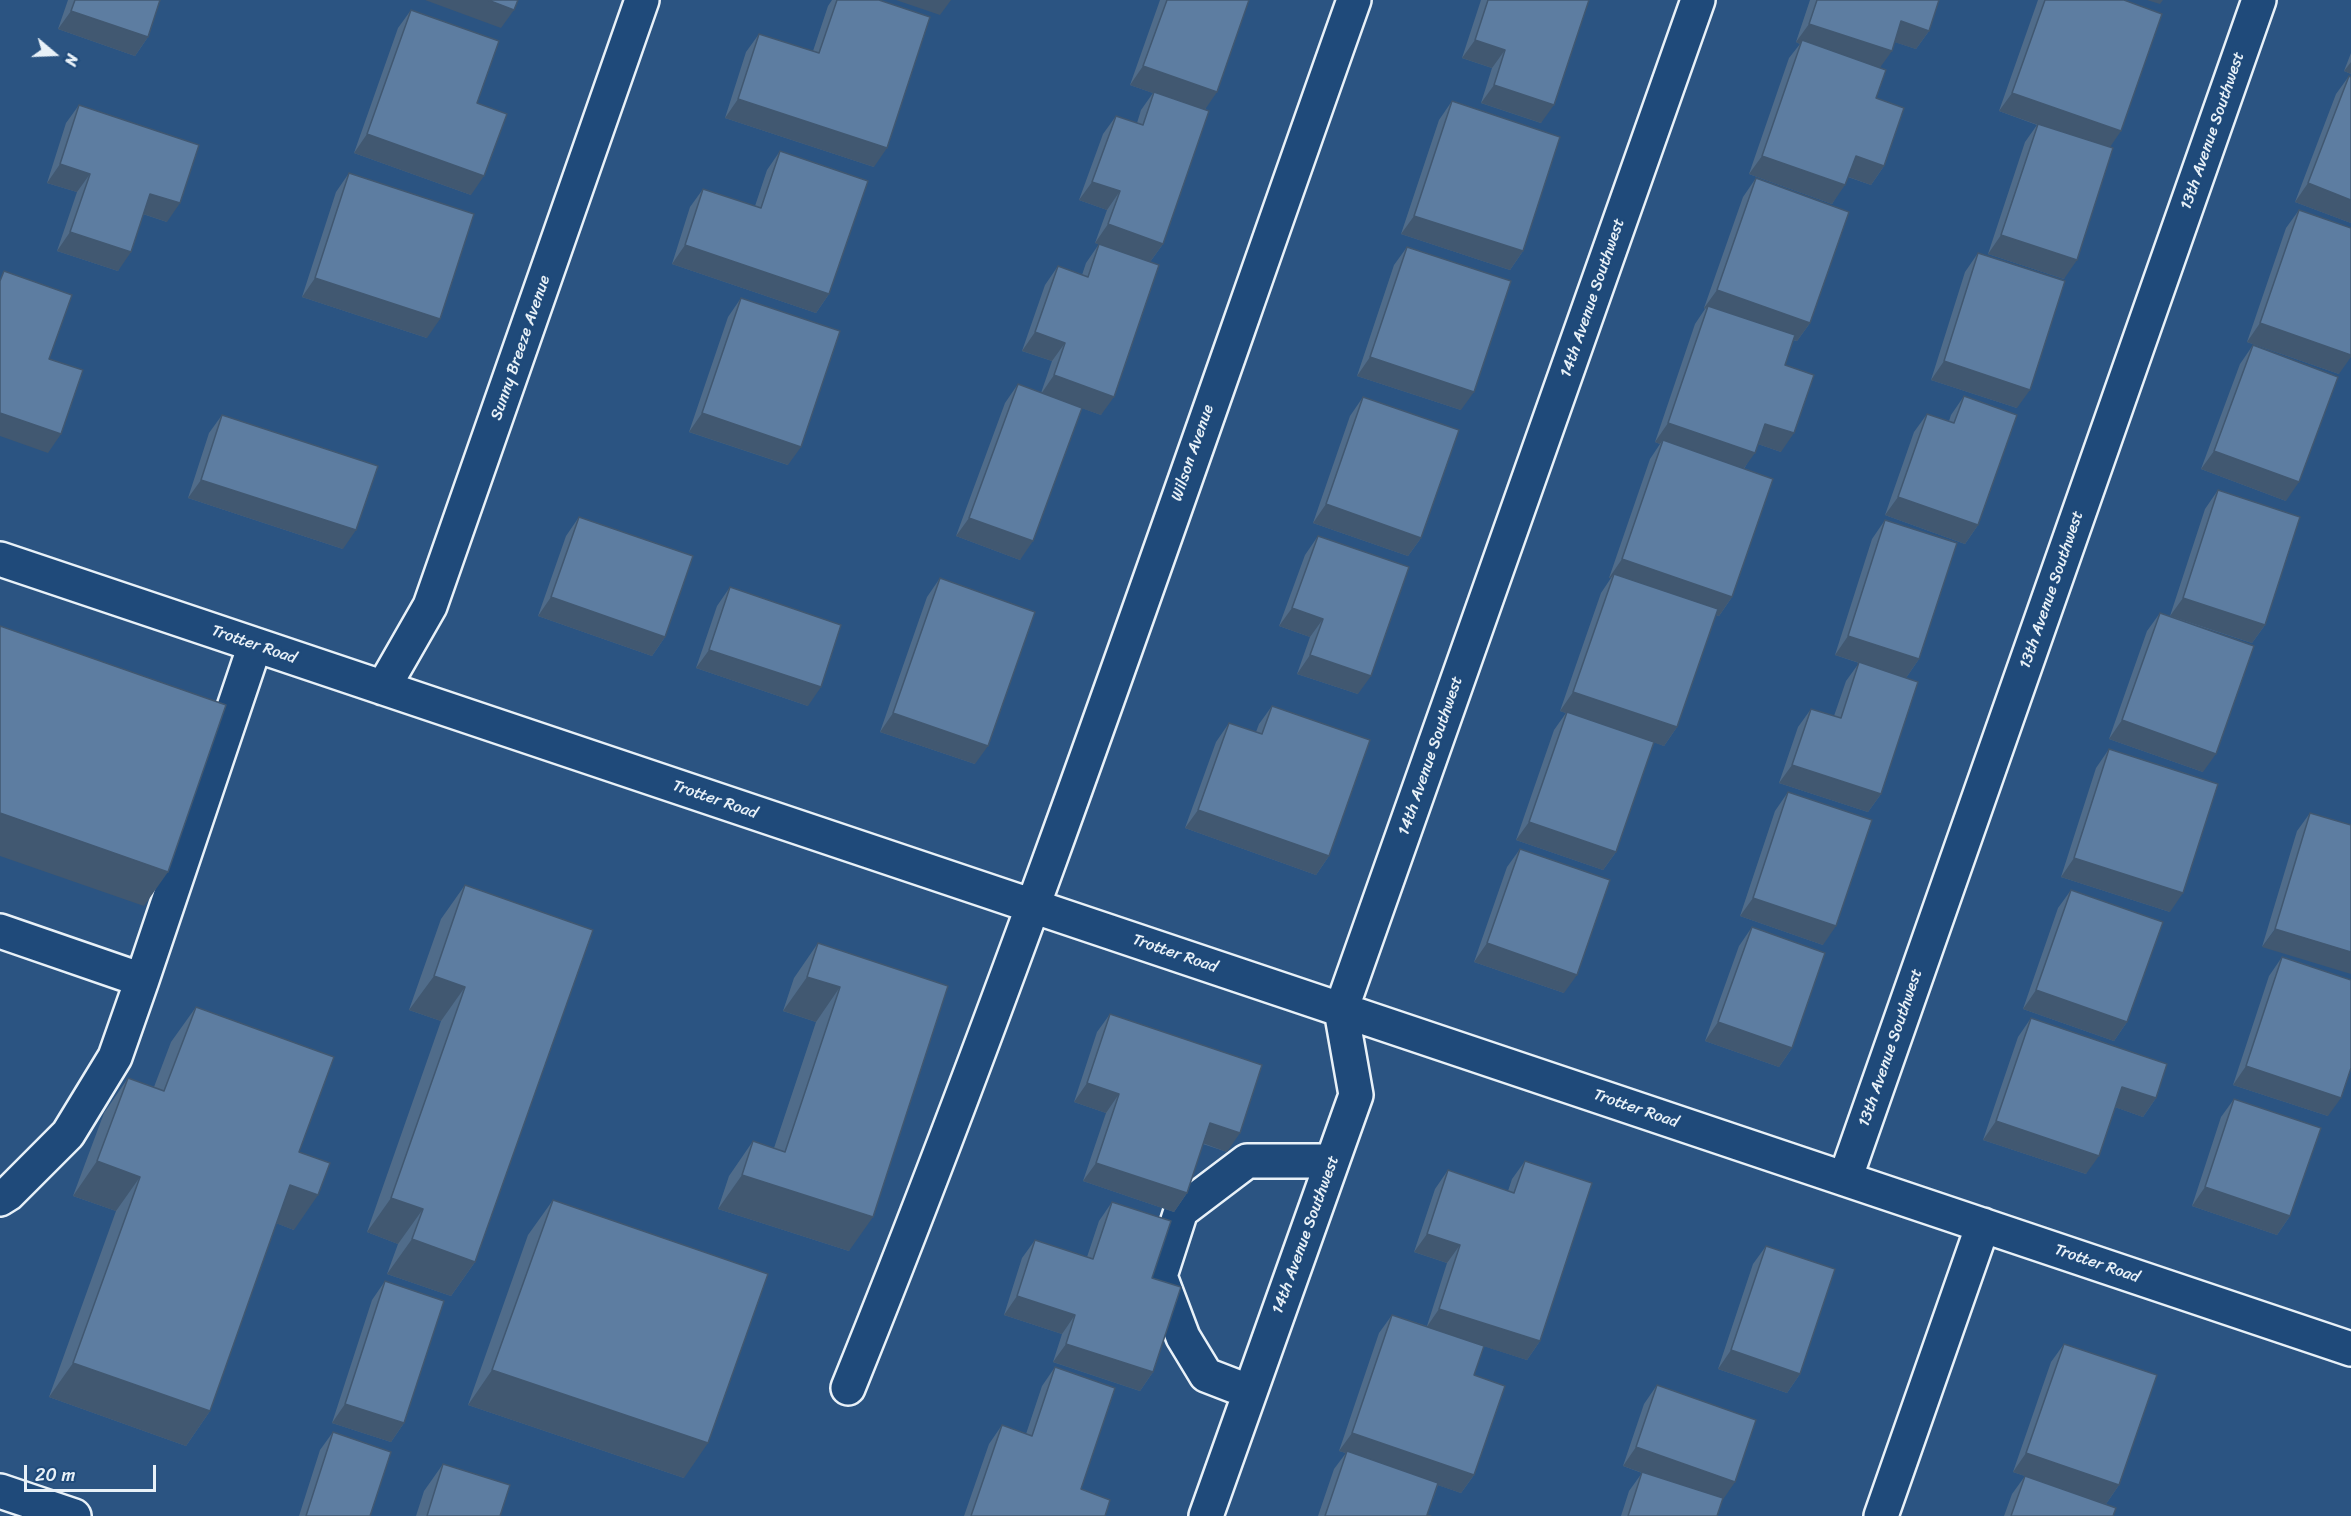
<!DOCTYPE html>
<html>
<head>
<meta charset="utf-8">
<style>
	body { margin:0 }
	#map { position:relative; width:2351px; height:1516px; overflow:hidden; background:#2b5482; font-family:Sriracha,sans-serif }
	canvas { display:block }
	.north { position:absolute; left:24px; top:24px; width:60px; height:60px; -webkit-text-stroke:4px #1f4a7a; paint-order:stroke; rotate:109deg; font-size:16px; font-weight:700; line-height:24px; text-align:center; color:#e8f1f8 }
	.north::after { content:''; display:block; margin:auto; width:21px; height:27px; background:#e8f1f8; clip-path:polygon(50% 0,100% 100%,50% 72%,0 100%) }
	.scale { position:absolute; left:24px; top:1465px; width:132px; height:27px; box-sizing:border-box; border:3px solid #e8f1f8; border-top:0; padding-left:8px; font-size:18px; line-height:21px; white-space:nowrap; color:#e8f1f8; -webkit-text-stroke:4px #1f4a7a; paint-order:stroke }
</style>
</head>
<body>
<div id="map">
<canvas width="2351" height="1516"></canvas>
<div class="north">N</div>
<div class="scale">20 m</div>
</div>
<script>
const ctx = document.querySelector('canvas').getContext('2d');
ctx.lineJoin = 'round';
function stroke(path, color, width, dash) {
  ctx.strokeStyle = color;
  ctx.lineWidth = width;
  ctx.lineCap = dash ? 'butt' : 'round';
  ctx.setLineDash(dash || []);
  ctx.stroke(path);
}
function fillPath(path, color) {
  ctx.fillStyle = color;
  ctx.fill(path, 'evenodd');
}
function write(font, color, halo, rows, align = 'center') {
  ctx.font = font + ' Sriracha,sans-serif';
  ctx.lineWidth = 5;
  ctx.setLineDash([]);
  ctx.textBaseline = 'middle';
  ctx.strokeStyle = halo;
  ctx.fillStyle = color;
  for (const [text, x, y, turn = 0] of rows) {
    ctx.save();
    ctx.translate(x, y);
    ctx.rotate((+turn || 0) * Math.PI / 180);
    ctx.textAlign = isNaN(turn) ? turn : align;
    if (halo) ctx.strokeText(text, 0, 0);
    ctx.fillText(text, 0, 0);
    ctx.restore();
  }
}
const minor = new Path2D(`
	M 0,559 L 2351,1349
	M 383,688 L 430,606 L 642,0
	M 0,931 L 142,980 L 255,645
	M 1845,1179 L 2259,0
	M 0,1199 L 8,1194 L 68,1134 L 115,1057 L 142,980
	M 848,1388 C 1033,931 1189,464 1354,0
	M 1250,1392 L 1206,1375 L 1183,1337 L 1160,1276 L 1181,1211 L 1247,1161 L 1332,1161
	M 0,1491 L 74,1516
	M 1206,1516 L 1356,1095 L 1341,1010 L 1698,0
	M 1881,1516 L 1983,1225`);
stroke(minor, '#e8f1f8', 38);
stroke(minor, '#1f4a7a', 33);
fillPath(new Path2D(`
	M 68,0 L 160,0 L 148,37 L 135,56 L 58,29 Z
	M 832,0 L 879,0 L 874,167 L 725,118 L 746,52 L 759,34 L 813,51 L 828,6 Z
	M 1160,0 L 1249,0 L 1205,110 L 1163,244 L 1150,262 L 1101,415 L 1082,408 L 1020,560 L 956,536 L 1005,403 L 1018,384 L 1041,393 L 1052,361 L 1022,351 L 1045,285 L 1058,266 L 1082,275 L 1086,263 L 1099,244 L 1095,243 L 1107,210 L 1079,200 L 1103,134 L 1116,116 L 1137,123 L 1141,110 L 1153,93 L 1130,85 Z
	M 1481,0 L 1589,0 L 1541,123 L 1481,103 L 1492,68 L 1462,58 Z
	M 1810,0 L 1939,0 L 1929,31 L 1916,49 L 1895,42 L 1880,67 L 1876,98 L 1884,166 L 1871,185 L 1848,177 L 1832,204 L 1749,174 L 1789,58 L 1800,44 L 1796,42 Z
	M 2038,0 L 2124,0 L 2110,147 L 2064,279 L 1988,254 L 2025,142 L 2037,125 L 1999,111 Z
	M 411,10 L 477,103 L 471,195 L 354,153 L 398,28 Z
	M 2351,53 L 2351,74 L 2344,71 Z
	M 2349,76 L 2351,77 L 2351,223 L 2295,202 L 2336,94 Z
	M 1452,101 L 1523,251 L 1510,270 L 1401,234 L 1439,120 Z
	M 79,105 L 167,222 L 143,214 L 118,271 L 57,251 L 77,192 L 47,183 L 66,123 Z
	M 780,151 L 829,294 L 816,313 L 672,264 L 690,207 L 703,189 L 755,206 L 767,170 Z
	M 349,173 L 427,338 L 302,297 L 336,192 Z
	M 1756,178 L 1810,323 L 1797,341 L 1793,340 L 1785,365 L 1781,452 L 1758,444 L 1744,469 L 1732,597 L 1719,616 L 1716,615 L 1677,727 L 1664,746 L 1654,742 L 1616,852 L 1603,870 L 1516,840 L 1554,730 L 1566,713 L 1560,711 L 1601,593 L 1611,578 L 1609,578 L 1650,459 L 1660,444 L 1655,442 L 1695,324 L 1705,309 L 1704,308 L 1743,197 Z
	M 2299,210 L 2339,374 L 2247,342 L 2286,228 Z
	M 1407,247 L 1461,410 L 1357,376 L 1394,265 Z
	M 1978,253 L 2017,408 L 1931,380 L 1965,272 Z
	M 741,298 L 788,465 L 689,432 L 728,317 Z
	M 2253,345 L 2286,501 L 2201,469 L 2240,364 Z
	M 1964,396 L 1978,525 L 1965,544 L 1885,515 L 1914,432 L 1927,414 L 1949,421 L 1951,415 Z
	M 1363,397 L 1421,538 L 1408,556 L 1313,523 L 1350,416 Z
	M 222,415 L 343,549 L 188,498 L 209,433 Z
	M 2218,490 L 2265,625 L 2252,643 L 2183,621 L 2203,772 L 2109,739 L 2147,631 L 2160,613 L 2170,616 L 2205,509 Z
	M 579,517 L 665,637 L 652,656 L 538,616 L 566,536 Z
	M 1885,520 L 1919,659 L 1906,678 L 1881,794 L 1868,812 L 1779,783 L 1798,727 L 1811,709 L 1834,716 L 1846,681 L 1859,663 L 1835,655 L 1872,539 Z
	M 1318,536 L 1358,694 L 1297,674 L 1310,637 L 1279,626 L 1305,555 Z
	M 940,578 L 975,764 L 880,732 L 927,597 Z
	M 730,587 L 808,706 L 696,668 L 717,606 Z
	M 1272,706 L 1329,856 L 1316,875 L 1185,828 L 1216,742 L 1229,723 L 1256,732 L 1259,724 Z
	M 2109,749 L 2170,912 L 2061,877 L 2096,768 Z
	M 1788,792 L 1823,945 L 1740,916 L 1775,811 Z
	M 2310,813 L 2351,825 L 2262,947 L 2297,831 Z
	M 1520,849 L 1564,993 L 1474,962 L 1507,867 Z
	M 465,885 L 475,1262 L 451,1296 L 387,1274 L 398,1244 L 367,1232 L 441,1021 L 409,1010 L 441,919 Z
	M 2071,890 L 2127,1022 L 2114,1041 L 2023,1009 L 2058,908 Z
	M 1752,927 L 1792,1048 L 1779,1067 L 1705,1041 L 1739,946 Z
	M 818,943 L 948,986 L 849,1251 L 718,1209 L 729,1176 L 753,1141 L 774,1148 L 816,1022 L 783,1011 L 794,978 Z
	M 2282,957 L 2328,1116 L 2233,1085 L 2269,976 Z
	M 196,1007 L 299,1152 L 294,1230 L 276,1223 L 210,1411 L 186,1446 L 49,1397 L 116,1211 L 73,1196 L 104,1113 L 128,1078 L 154,1087 L 171,1042 Z
	M 1110,1014 L 1227,1152 L 1203,1144 L 1187,1193 L 1174,1212 L 1083,1181 L 1106,1113 L 1074,1102 L 1097,1032 Z
	M 2031,1018 L 2156,1098 L 2143,1117 L 2115,1107 L 2086,1174 L 1983,1140 L 2018,1037 Z
	M 2234,1099 L 2290,1216 L 2277,1235 L 2192,1206 L 2221,1117 Z
	M 1525,1161 L 1540,1341 L 1527,1360 L 1484,1346 L 1474,1375 L 1474,1475 L 1461,1493 L 1438,1485 L 1427,1515 L 1431,1516 L 1318,1516 L 1334,1469 L 1346,1453 L 1339,1451 L 1379,1333 L 1392,1315 L 1427,1326 L 1447,1263 L 1414,1252 L 1435,1189 L 1448,1170 L 1508,1191 L 1512,1179 Z
	M 553,1200 L 684,1478 L 468,1405 L 528,1235 Z
	M 1112,1202 L 1152,1278 L 1153,1372 L 1140,1391 L 1053,1362 L 1062,1334 L 1004,1315 L 1022,1258 L 1035,1240 L 1087,1257 L 1099,1221 Z
	M 1766,1246 L 1800,1374 L 1787,1393 L 1718,1369 L 1753,1264 Z
	M 385,1281 L 404,1423 L 391,1442 L 332,1423 L 372,1300 Z
	M 2064,1344 L 2119,1485 L 2106,1504 L 2113,1516 L 2004,1516 L 2012,1494 L 2025,1476 L 2013,1472 L 2051,1362 Z
	M 1055,1367 L 1081,1489 L 1105,1516 L 964,1516 L 989,1444 L 1002,1425 L 1026,1434 L 1042,1386 Z
	M 1657,1385 L 1722,1499 L 1717,1516 L 1621,1516 L 1629,1491 L 1642,1473 L 1623,1466 L 1644,1404 Z
	M 333,1432 L 370,1516 L 299,1516 L 320,1450 Z
	M 443,1464 L 500,1516 L 416,1516 L 424,1491 Z`), '#506c8a');
fillPath(new Path2D(`
	M 425,0 L 488,0 L 514,10 L 501,28 Z
	M 896,0 L 951,0 L 940,15 Z
	M 2147,0 L 2163,0 L 2160,4 Z
	M 71,11 L 148,37 L 135,56 L 58,29 Z
	M 1901,21 L 1929,31 L 1916,49 L 1888,40 Z
	M 1809,24 L 1892,51 L 1879,69 L 1802,40 L 1800,44 L 1796,42 Z
	M 1475,40 L 1505,50 L 1492,68 L 1462,58 Z
	M 2351,62 L 2351,74 L 2344,71 Z
	M 1143,66 L 1217,92 L 1204,111 L 1130,85 Z
	M 1494,85 L 1554,105 L 1541,123 L 1481,103 Z
	M 2012,93 L 2121,131 L 2108,150 L 1999,111 Z
	M 738,99 L 887,148 L 874,167 L 725,118 Z
	M 367,134 L 484,176 L 471,195 L 354,153 Z
	M 1762,156 L 1845,185 L 1832,204 L 1749,174 Z
	M 1856,156 L 1884,166 L 1871,185 L 1843,175 Z
	M 60,164 L 90,174 L 77,192 L 47,183 Z
	M 1092,182 L 1120,191 L 1107,210 L 1079,200 Z
	M 2308,183 L 2351,200 L 2351,223 L 2295,202 Z
	M 150,194 L 180,203 L 167,222 L 137,212 Z
	M 1414,216 L 1523,251 L 1510,270 L 1401,234 Z
	M 1108,224 L 1163,244 L 1150,262 L 1095,243 Z
	M 70,232 L 131,252 L 118,271 L 57,251 Z
	M 2001,235 L 2077,260 L 2064,279 L 1988,254 Z
	M 685,245 L 829,294 L 816,313 L 672,264 Z
	M 315,278 L 440,319 L 427,338 L 302,297 Z
	M 1717,290 L 1810,323 L 1797,341 L 1706,309 L 1708,306 L 1705,309 L 1704,308 Z
	M 2260,323 L 2351,355 L 2351,357 L 2339,374 L 2247,342 Z
	M 1035,332 L 1065,343 L 1052,361 L 1022,351 Z
	M 1370,357 L 1474,392 L 1461,410 L 1357,376 Z
	M 1944,361 L 2030,390 L 2017,408 L 1931,380 Z
	M 1054,375 L 1114,397 L 1101,415 L 1041,394 Z
	M 0,413 L 61,434 L 48,453 L 0,436 Z
	M 702,413 L 801,447 L 788,465 L 689,432 Z
	M 1668,423 L 1755,453 L 1742,471 L 1663,440 L 1660,444 L 1655,442 Z
	M 1765,424 L 1794,433 L 1781,452 L 1752,442 Z
	M 2214,451 L 2299,482 L 2286,501 L 2201,469 Z
	M 201,480 L 356,530 L 343,549 L 188,498 Z
	M 1898,497 L 1978,525 L 1965,544 L 1885,515 Z
	M 1326,504 L 1421,538 L 1408,556 L 1313,523 Z
	M 969,518 L 1033,541 L 1020,560 L 956,536 Z
	M 1622,559 L 1732,597 L 1719,616 L 1612,579 L 1614,574 L 1611,578 L 1609,578 Z
	M 551,597 L 665,637 L 652,656 L 538,616 Z
	M 2183,598 L 2265,625 L 2252,643 L 2170,616 Z
	M 1292,608 L 1323,619 L 1310,637 L 1279,626 Z
	M 1848,636 L 1919,659 L 1906,678 L 1835,655 Z
	M 709,650 L 821,687 L 808,706 L 696,668 Z
	M 1310,655 L 1371,676 L 1358,694 L 1297,674 Z
	M 1573,692 L 1677,727 L 1664,746 L 1560,711 Z
	M 893,713 L 988,746 L 975,764 L 880,732 Z
	M 2122,720 L 2216,754 L 2203,772 L 2109,739 Z
	M 1792,765 L 1881,794 L 1868,812 L 1779,783 Z
	M 1198,810 L 1329,856 L 1316,875 L 1185,828 Z
	M 0,813 L 168,872 L 144,906 L 0,856 Z
	M 1529,822 L 1616,852 L 1603,870 L 1516,840 Z
	M 2074,858 L 2183,893 L 2170,912 L 2061,877 Z
	M 1753,898 L 1836,926 L 1823,945 L 1740,916 Z
	M 2275,929 L 2351,952 L 2351,974 L 2262,947 Z
	M 1487,943 L 1577,975 L 1564,993 L 1474,962 Z
	M 434,976 L 465,987 L 441,1021 L 409,1010 Z
	M 807,977 L 840,987 L 816,1022 L 783,1011 Z
	M 2036,990 L 2127,1022 L 2114,1041 L 2023,1009 Z
	M 1718,1022 L 1792,1048 L 1779,1067 L 1705,1041 Z
	M 2246,1066 L 2341,1098 L 2328,1116 L 2233,1085 Z
	M 1087,1083 L 1119,1094 L 1106,1113 L 1074,1102 Z
	M 2122,1087 L 2156,1098 L 2143,1117 L 2109,1105 Z
	M 1996,1121 L 2099,1156 L 2086,1174 L 1983,1140 Z
	M 1210,1123 L 1240,1133 L 1227,1152 L 1197,1141 Z
	M 97,1161 L 140,1177 L 116,1211 L 73,1196 Z
	M 1096,1163 L 1187,1193 L 1174,1212 L 1083,1181 Z
	M 742,1175 L 873,1217 L 849,1251 L 718,1209 Z
	M 290,1185 L 318,1195 L 294,1230 L 265,1219 Z
	M 2205,1187 L 2290,1216 L 2277,1235 L 2192,1206 Z
	M 391,1198 L 423,1209 L 398,1244 L 367,1232 Z
	M 1427,1234 L 1460,1245 L 1447,1263 L 1414,1252 Z
	M 412,1239 L 475,1262 L 451,1296 L 387,1274 Z
	M 1017,1296 L 1075,1315 L 1062,1334 L 1004,1315 Z
	M 1439,1309 L 1540,1341 L 1527,1360 L 1426,1328 Z
	M 1066,1344 L 1153,1372 L 1140,1391 L 1053,1362 Z
	M 1731,1350 L 1800,1374 L 1787,1393 L 1718,1369 Z
	M 73,1363 L 210,1411 L 186,1446 L 49,1397 Z
	M 492,1370 L 708,1443 L 684,1478 L 468,1405 Z
	M 345,1404 L 404,1423 L 391,1442 L 332,1423 Z
	M 1352,1433 L 1474,1475 L 1461,1493 L 1346,1454 L 1347,1451 L 1346,1453 L 1339,1451 Z
	M 1636,1447 L 1735,1482 L 1722,1501 L 1623,1466 Z
	M 2026,1453 L 2119,1485 L 2106,1504 L 2013,1472 Z`), '#415871');
const building = new Path2D(`
	M 75,0 L 160,0 L 148,37 L 71,11 Z
	M 488,0 L 518,0 L 514,10 Z
	M 837,0 L 879,0 L 930,17 L 887,148 L 738,99 L 759,34 L 819,53 Z
	M 1167,0 L 1249,0 L 1217,92 L 1143,66 Z
	M 1488,0 L 1589,0 L 1554,105 L 1494,85 L 1505,50 L 1475,40 Z
	M 1817,0 L 1939,0 L 1929,31 L 1901,21 L 1892,51 L 1809,24 Z
	M 2045,0 L 2124,0 L 2162,14 L 2121,131 L 2012,93 Z
	M 411,10 L 499,41 L 477,103 L 507,114 L 484,176 L 367,134 Z
	M 1802,40 L 1886,70 L 1876,98 L 1904,108 L 1884,166 L 1856,156 L 1845,185 L 1762,156 Z
	M 2349,76 L 2351,77 L 2351,200 L 2308,183 Z
	M 1154,92 L 1209,111 L 1163,244 L 1108,224 L 1120,191 L 1092,182 L 1116,116 L 1143,125 Z
	M 1452,101 L 1560,137 L 1523,251 L 1414,216 Z
	M 79,105 L 199,145 L 180,203 L 150,194 L 131,252 L 70,232 L 90,174 L 60,164 Z
	M 2038,124 L 2113,148 L 2077,260 L 2001,235 Z
	M 780,151 L 868,181 L 829,294 L 685,245 L 703,189 L 761,208 Z
	M 349,173 L 474,214 L 440,319 L 315,278 Z
	M 1756,178 L 1849,212 L 1810,323 L 1717,290 Z
	M 2299,210 L 2351,228 L 2351,355 L 2260,323 Z
	M 1099,244 L 1159,265 L 1114,397 L 1054,375 L 1065,343 L 1035,332 L 1058,266 L 1088,277 Z
	M 1407,247 L 1511,281 L 1474,392 L 1370,357 Z
	M 1978,253 L 2065,281 L 2030,390 L 1944,361 Z
	M 4,271 L 72,295 L 49,359 L 83,370 L 61,434 L 0,413 L 0,281 Z
	M 741,298 L 840,331 L 801,447 L 702,413 Z
	M 1708,306 L 1795,335 L 1785,365 L 1814,375 L 1794,433 L 1765,424 L 1755,453 L 1668,423 Z
	M 2253,345 L 2338,377 L 2299,482 L 2214,451 Z
	M 1018,384 L 1082,408 L 1033,541 L 969,518 Z
	M 1964,396 L 2017,415 L 1978,525 L 1898,497 L 1927,414 L 1954,423 Z
	M 1363,397 L 1459,430 L 1421,538 L 1326,504 Z
	M 222,415 L 378,466 L 356,530 L 201,480 Z
	M 1663,440 L 1773,479 L 1732,597 L 1622,559 Z
	M 2218,490 L 2300,517 L 2265,625 L 2183,598 Z
	M 579,517 L 693,556 L 665,637 L 551,597 Z
	M 1885,520 L 1957,543 L 1919,659 L 1848,636 Z
	M 1318,536 L 1409,567 L 1371,676 L 1310,655 L 1323,619 L 1292,608 Z
	M 1614,574 L 1718,609 L 1677,727 L 1573,692 Z
	M 940,578 L 1035,612 L 988,746 L 893,713 Z
	M 730,587 L 841,625 L 821,687 L 709,650 Z
	M 2160,613 L 2254,646 L 2216,754 L 2122,720 Z
	M 0,626 L 226,705 L 168,872 L 0,813 Z
	M 1859,662 L 1918,682 L 1881,794 L 1792,765 L 1811,709 L 1841,718 Z
	M 1272,706 L 1370,740 L 1329,856 L 1198,810 L 1229,723 L 1262,734 Z
	M 1567,712 L 1654,742 L 1616,852 L 1529,822 Z
	M 2109,749 L 2218,784 L 2183,893 L 2074,858 Z
	M 1788,792 L 1872,820 L 1836,926 L 1753,898 Z
	M 2310,813 L 2351,825 L 2351,952 L 2275,929 Z
	M 1520,849 L 1610,880 L 1577,975 L 1487,943 Z
	M 465,885 L 593,930 L 475,1262 L 412,1239 L 423,1209 L 391,1198 L 465,987 L 434,976 Z
	M 2071,890 L 2163,922 L 2127,1022 L 2036,990 Z
	M 1752,927 L 1825,953 L 1792,1048 L 1718,1022 Z
	M 818,943 L 948,986 L 873,1217 L 742,1175 L 753,1141 L 785,1152 L 840,987 L 807,977 Z
	M 2282,957 L 2351,980 L 2351,1068 L 2341,1098 L 2246,1066 Z
	M 196,1007 L 334,1057 L 299,1152 L 330,1163 L 318,1195 L 290,1185 L 210,1411 L 73,1363 L 140,1177 L 97,1161 L 128,1078 L 164,1091 Z
	M 1110,1014 L 1262,1065 L 1240,1133 L 1210,1123 L 1187,1193 L 1096,1163 L 1119,1094 L 1087,1083 Z
	M 2031,1018 L 2167,1064 L 2156,1098 L 2122,1087 L 2099,1156 L 1996,1121 Z
	M 2234,1099 L 2321,1128 L 2290,1216 L 2205,1187 Z
	M 1525,1161 L 1592,1183 L 1540,1341 L 1439,1309 L 1460,1245 L 1427,1234 L 1448,1170 L 1514,1193 Z
	M 553,1200 L 768,1274 L 708,1443 L 492,1370 Z
	M 1112,1202 L 1171,1221 L 1152,1278 L 1181,1287 L 1153,1372 L 1066,1344 L 1075,1315 L 1017,1296 L 1035,1240 L 1093,1259 Z
	M 1766,1246 L 1835,1269 L 1800,1374 L 1731,1350 Z
	M 385,1281 L 444,1301 L 404,1423 L 345,1404 Z
	M 1392,1315 L 1484,1346 L 1474,1375 L 1505,1386 L 1474,1475 L 1352,1433 Z
	M 2064,1344 L 2157,1375 L 2119,1485 L 2026,1453 Z
	M 1055,1367 L 1115,1388 L 1081,1489 L 1110,1500 L 1105,1516 L 971,1516 L 1002,1425 L 1032,1436 Z
	M 1657,1385 L 1756,1420 L 1735,1482 L 1636,1447 Z
	M 333,1432 L 391,1452 L 370,1516 L 306,1516 Z
	M 1347,1451 L 1438,1483 L 1427,1515 L 1431,1516 L 1325,1516 Z
	M 443,1464 L 510,1485 L 500,1516 L 427,1516 Z
	M 1642,1472 L 1723,1498 L 1717,1516 L 1628,1516 Z
	M 2025,1476 L 2116,1508 L 2113,1516 L 2011,1516 Z`);
fillPath(building, '#5d7da1');
stroke(building, '#415871', 1.5);
write('16px', '#e8f1f8', '#1f4a7a', [
	["13th Avenue Southwest",2213,131,-71],
	["14th Avenue Southwest",1593,298,-71],
	["Sunny Breeze Avenue",521,348,-71],
	["Wilson Avenue",1193,453,-71],
	["13th Avenue Southwest",2052,590,-71],
	["Trotter Road",254,645,19],
	["14th Avenue Southwest",1431,756,-71],
	["Trotter Road",715,800,19],
	["Trotter Road",1175,954,19],
	["13th Avenue Southwest",1891,1048,-71],
	["Trotter Road",1636,1109,19],
	["14th Avenue Southwest",1306,1235,-70],
	["Trotter Road",2097,1264,19]
]);
</script>
</body>
</html>
